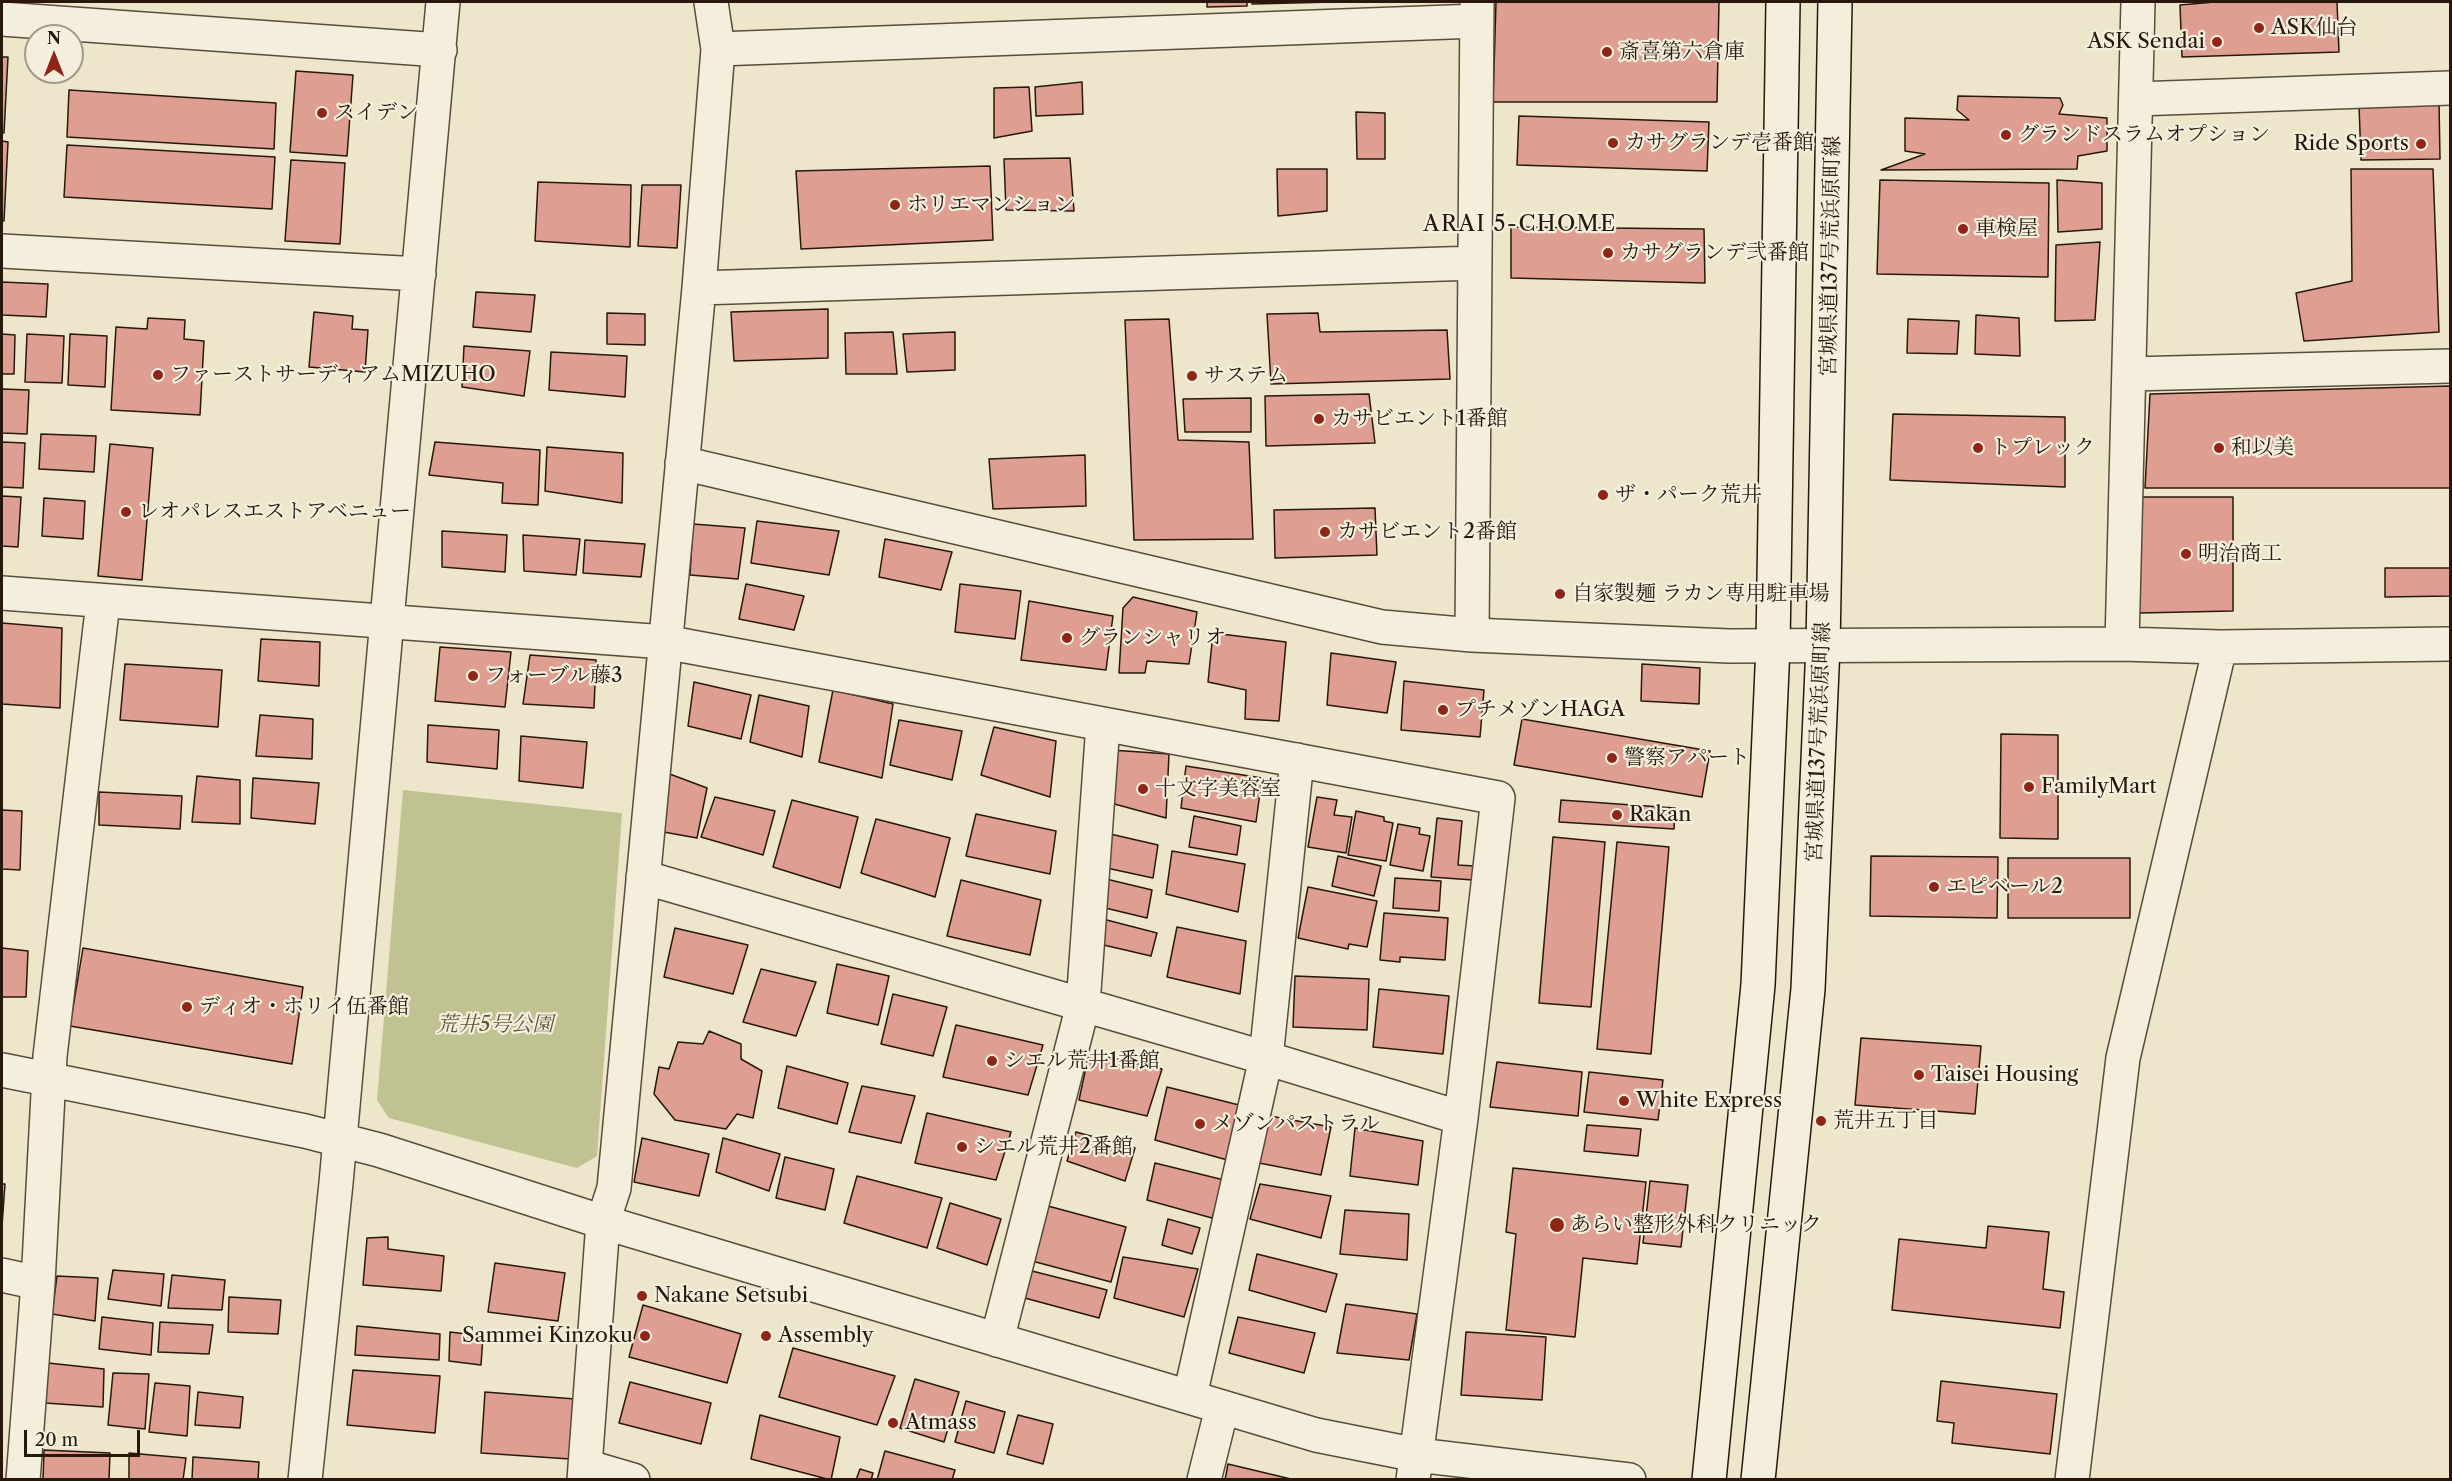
<!DOCTYPE html>
<html>
<head>
<meta charset="utf-8">
<style>
	body { margin:0 }
	#map { position:relative; width:2452px; height:1481px; overflow:hidden; background:#eee6ca; font-family:"Libre Caslon Text",serif }
	canvas { display:block }
	.frame { position:absolute; inset:0; border:3px solid #28180b; pointer-events:none }
	.north { position:absolute; left:24px; top:24px; width:60px; height:60px; box-sizing:border-box; background:#f4efdd; border:2px solid #a29989; border-radius:50%; rotate:0deg; font-size:16px; font-weight:700; line-height:24px; text-align:center; color:#28180b }
	.north::after { content:''; display:block; margin:auto; width:21px; height:27px; background:#8f2418; clip-path:polygon(50% 0,100% 100%,50% 72%,0 100%) }
	.scale { position:absolute; left:24px; top:1430px; width:116px; height:27px; box-sizing:border-box; border:3px solid #28180b; border-top:0; padding-left:8px; font-size:18px; line-height:21px; white-space:nowrap; color:#28180b; -webkit-text-stroke:4px #f4efdd; paint-order:stroke }
</style>
</head>
<body>
<div id="map">
<canvas width="2452" height="1481"></canvas>
<div class="frame"></div>
<div class="north">N</div>
<div class="scale">20 m</div>
</div>
<script>
const ctx = document.querySelector('canvas').getContext('2d');
ctx.lineJoin = 'round';
function fillPath(path, color) {
  ctx.fillStyle = color;
  ctx.fill(path, 'evenodd');
}
function stroke(path, color, width, dash) {
  ctx.strokeStyle = color;
  ctx.lineWidth = width;
  ctx.lineCap = dash ? 'butt' : 'round';
  ctx.setLineDash(dash || []);
  ctx.stroke(path);
}
function write(font, color, halo, rows, align = 'center') {
  ctx.font = font + ' "Libre Caslon Text","Noto Serif JP",serif';
  ctx.lineWidth = 4.5;
  ctx.setLineDash([]);
  ctx.textBaseline = 'middle';
  ctx.strokeStyle = halo;
  ctx.fillStyle = color;
  for (const [text, x, y, turn = 0] of rows) {
    ctx.save();
    ctx.translate(x, y);
    ctx.rotate((+turn || 0) * Math.PI / 180);
    ctx.textAlign = isNaN(turn) ? turn : align;
    if (halo) ctx.strokeText(text, 0, 0);
    ctx.fillText(text, 0, 0);
    ctx.restore();
  }
}
fillPath(new Path2D(`
	M 403,790 L 622,813 L 597,1156 L 577,1168 L 389,1118 L 377,1100 Z`), '#c1c291');
const building = new Path2D(`
	M 1207,2 L 1247,2 L 1247,6 L 1207,7 Z
	M 1252,2 L 1333,2 L 1252,4 Z
	M 1496,2 L 1719,2 L 1717,102 L 1493,102 Z
	M 2215,2 L 2337,2 L 2339,52 L 2182,57 L 2180,5 Z
	M 2,57 L 8,57 L 4,133 L 2,133 Z
	M 296,71 L 353,75 L 347,156 L 290,152 Z
	M 1082,82 L 1083,114 L 1036,116 L 1035,87 Z
	M 1029,87 L 1032,131 L 994,138 L 994,88 Z
	M 69,90 L 276,103 L 274,149 L 67,137 Z
	M 1958,96 L 2060,98 L 2063,105 L 2059,114 L 2107,118 L 2107,151 L 2078,156 L 2077,169 L 1881,170 L 1925,154 L 1905,151 L 1905,118 L 1969,120 L 1957,110 Z
	M 2439,102 L 2440,159 L 2361,160 L 2359,105 Z
	M 1356,112 L 1385,113 L 1385,159 L 1357,159 Z
	M 1519,116 L 1709,122 L 1707,171 L 1517,165 Z
	M 2,141 L 8,142 L 4,221 L 2,221 Z
	M 67,145 L 275,157 L 272,209 L 64,197 Z
	M 1070,158 L 1074,211 L 1006,210 L 1004,159 Z
	M 291,160 L 345,163 L 340,244 L 285,241 Z
	M 990,166 L 993,240 L 801,249 L 796,171 Z
	M 1277,169 L 1327,169 L 1327,211 L 1278,216 Z
	M 2351,169 L 2433,169 L 2439,332 L 2304,341 L 2296,293 L 2352,281 Z
	M 1880,180 L 2049,183 L 2048,277 L 1877,274 Z
	M 2057,180 L 2102,183 L 2102,229 L 2058,232 Z
	M 538,182 L 631,185 L 630,247 L 535,241 Z
	M 642,185 L 681,185 L 677,248 L 638,246 Z
	M 1511,227 L 1704,229 L 1705,283 L 1511,278 Z
	M 2100,242 L 2095,320 L 2055,321 L 2056,245 Z
	M 2,282 L 48,284 L 46,317 L 2,315 Z
	M 476,292 L 535,295 L 531,332 L 473,327 Z
	M 828,309 L 828,358 L 734,361 L 731,312 Z
	M 314,312 L 353,316 L 352,329 L 368,330 L 365,372 L 309,367 Z
	M 607,313 L 645,314 L 645,345 L 607,344 Z
	M 1318,313 L 1320,332 L 1447,330 L 1450,379 L 1271,384 L 1267,314 Z
	M 1976,315 L 2019,318 L 2020,356 L 1975,354 Z
	M 148,318 L 185,320 L 184,339 L 204,341 L 200,415 L 111,410 L 116,327 L 147,329 Z
	M 1169,319 L 1178,440 L 1249,442 L 1253,539 L 1134,540 L 1125,320 Z
	M 1908,319 L 1959,321 L 1957,354 L 1907,353 Z
	M 893,332 L 897,374 L 846,374 L 845,333 Z
	M 955,332 L 955,370 L 907,372 L 903,334 Z
	M 2,334 L 15,335 L 14,374 L 2,374 Z
	M 27,334 L 64,336 L 62,383 L 25,382 Z
	M 70,334 L 107,336 L 105,387 L 68,385 Z
	M 464,346 L 530,351 L 524,396 L 462,387 Z
	M 551,352 L 627,356 L 625,397 L 549,390 Z
	M 2450,386 L 2450,488 L 2145,488 L 2150,394 Z
	M 2,389 L 29,390 L 27,434 L 2,433 Z
	M 1369,394 L 1375,443 L 1266,446 L 1265,396 Z
	M 1251,398 L 1251,432 L 1185,432 L 1183,399 Z
	M 1893,414 L 2065,417 L 2065,487 L 1890,480 Z
	M 41,434 L 96,436 L 94,472 L 39,469 Z
	M 2,442 L 25,443 L 23,488 L 2,487 Z
	M 435,442 L 540,450 L 538,505 L 502,503 L 503,483 L 429,475 Z
	M 110,444 L 153,448 L 142,580 L 98,576 Z
	M 547,447 L 623,453 L 622,503 L 545,491 Z
	M 1085,455 L 1086,506 L 993,509 L 989,459 Z
	M 2,496 L 21,497 L 18,547 L 2,546 Z
	M 2139,497 L 2233,497 L 2233,611 L 2139,613 Z
	M 44,498 L 85,501 L 83,539 L 42,536 Z
	M 1375,508 L 1377,555 L 1275,558 L 1274,510 Z
	M 757,521 L 839,531 L 829,575 L 751,563 Z
	M 693,524 L 745,528 L 738,579 L 690,575 Z
	M 442,531 L 507,535 L 505,572 L 442,567 Z
	M 523,535 L 580,539 L 576,575 L 524,571 Z
	M 885,539 L 952,552 L 941,590 L 879,577 Z
	M 585,540 L 645,544 L 641,577 L 583,573 Z
	M 2385,568 L 2450,568 L 2450,596 L 2385,597 Z
	M 746,584 L 804,596 L 794,630 L 739,619 Z
	M 960,584 L 1021,591 L 1015,639 L 955,632 Z
	M 1133,597 L 1197,612 L 1189,664 L 1147,661 L 1145,673 L 1119,673 L 1123,608 Z
	M 1029,601 L 1113,616 L 1106,670 L 1021,660 Z
	M 2,623 L 62,628 L 60,708 L 2,704 Z
	M 1213,633 L 1286,642 L 1279,721 L 1245,719 L 1246,690 L 1208,682 Z
	M 261,639 L 320,642 L 319,686 L 258,681 Z
	M 440,647 L 511,652 L 505,707 L 435,701 Z
	M 1331,653 L 1396,662 L 1387,713 L 1327,705 Z
	M 530,655 L 596,660 L 594,708 L 523,704 Z
	M 125,664 L 222,670 L 218,727 L 120,720 Z
	M 1642,664 L 1700,668 L 1699,704 L 1641,701 Z
	M 1404,681 L 1484,690 L 1480,737 L 1401,730 Z
	M 694,682 L 751,695 L 741,739 L 688,726 Z
	M 833,690 L 893,704 L 882,778 L 819,762 Z
	M 759,695 L 809,706 L 802,757 L 750,742 Z
	M 260,715 L 313,719 L 312,759 L 256,756 Z
	M 1522,719 L 1710,751 L 1702,797 L 1514,765 Z
	M 899,720 L 962,731 L 952,780 L 890,765 Z
	M 428,725 L 499,730 L 497,769 L 427,762 Z
	M 994,727 L 1056,741 L 1050,797 L 981,775 Z
	M 2001,734 L 2058,735 L 2058,839 L 2000,838 Z
	M 521,736 L 587,742 L 583,788 L 519,781 Z
	M 1111,750 L 1169,754 L 1166,818 L 1107,802 Z
	M 1186,766 L 1262,778 L 1256,822 L 1181,808 Z
	M 667,773 L 707,788 L 697,838 L 658,831 Z
	M 197,776 L 240,780 L 240,824 L 192,822 Z
	M 253,778 L 319,783 L 315,824 L 251,818 Z
	M 99,792 L 182,796 L 180,829 L 99,825 Z
	M 715,797 L 775,811 L 763,855 L 701,837 Z
	M 1317,797 L 1337,800 L 1334,815 L 1352,817 L 1346,853 L 1308,847 Z
	M 792,800 L 858,817 L 840,888 L 773,867 Z
	M 1561,800 L 1675,808 L 1674,829 L 1559,822 Z
	M 2,810 L 22,811 L 20,870 L 2,869 Z
	M 1356,811 L 1384,817 L 1384,821 L 1393,823 L 1386,861 L 1348,855 Z
	M 976,814 L 1056,831 L 1050,874 L 966,856 Z
	M 1194,816 L 1241,826 L 1237,855 L 1189,847 Z
	M 1437,818 L 1462,821 L 1458,865 L 1474,866 L 1473,880 L 1431,877 Z
	M 876,819 L 950,838 L 935,897 L 861,873 Z
	M 1398,824 L 1420,828 L 1419,834 L 1430,836 L 1423,871 L 1390,865 Z
	M 1106,833 L 1158,845 L 1153,878 L 1102,867 Z
	M 1553,837 L 1605,842 L 1591,1007 L 1539,1003 Z
	M 1617,842 L 1669,847 L 1651,1054 L 1597,1049 Z
	M 1172,851 L 1245,864 L 1238,912 L 1166,894 Z
	M 1338,856 L 1381,866 L 1374,896 L 1332,886 Z
	M 1871,856 L 1998,857 L 1997,918 L 1870,916 Z
	M 2008,858 L 2130,858 L 2130,918 L 2008,918 Z
	M 1102,878 L 1152,890 L 1147,918 L 1097,906 Z
	M 1395,878 L 1441,881 L 1439,911 L 1393,908 Z
	M 961,880 L 1041,900 L 1030,955 L 947,936 Z
	M 1308,887 L 1377,901 L 1367,947 L 1349,944 L 1348,949 L 1298,938 Z
	M 1384,913 L 1448,918 L 1445,960 L 1400,957 L 1400,962 L 1380,960 Z
	M 1099,918 L 1157,933 L 1151,956 L 1095,943 Z
	M 1177,927 L 1246,941 L 1240,994 L 1167,977 Z
	M 675,928 L 748,945 L 733,994 L 664,977 Z
	M 2,948 L 28,951 L 26,997 L 2,997 Z
	M 83,948 L 303,987 L 292,1064 L 70,1026 Z
	M 837,964 L 889,976 L 878,1025 L 827,1013 Z
	M 761,969 L 816,982 L 796,1036 L 743,1022 Z
	M 1295,976 L 1369,979 L 1367,1030 L 1293,1027 Z
	M 1379,989 L 1449,996 L 1443,1054 L 1373,1047 Z
	M 893,994 L 947,1007 L 933,1056 L 881,1044 Z
	M 956,1025 L 1043,1045 L 1028,1095 L 943,1077 Z
	M 709,1031 L 741,1044 L 741,1059 L 762,1071 L 753,1118 L 737,1114 L 726,1129 L 675,1120 L 654,1094 L 659,1067 L 669,1069 L 678,1042 L 703,1044 Z
	M 1861,1038 L 1981,1046 L 1975,1114 L 1855,1105 Z
	M 1089,1053 L 1162,1069 L 1147,1116 L 1079,1100 Z
	M 1497,1062 L 1582,1072 L 1578,1116 L 1490,1107 Z
	M 787,1066 L 848,1083 L 837,1124 L 778,1108 Z
	M 1589,1072 L 1663,1080 L 1658,1120 L 1584,1112 Z
	M 862,1086 L 915,1096 L 901,1143 L 849,1132 Z
	M 1167,1087 L 1247,1107 L 1231,1161 L 1155,1140 Z
	M 927,1113 L 1011,1132 L 996,1180 L 915,1163 Z
	M 1270,1116 L 1331,1127 L 1321,1175 L 1259,1163 Z
	M 1587,1125 L 1641,1129 L 1638,1156 L 1584,1151 Z
	M 1355,1128 L 1423,1141 L 1418,1185 L 1350,1176 Z
	M 1076,1132 L 1135,1148 L 1125,1181 L 1067,1161 Z
	M 642,1138 L 709,1154 L 699,1196 L 634,1182 Z
	M 723,1138 L 780,1154 L 769,1191 L 716,1172 Z
	M 785,1157 L 834,1169 L 825,1210 L 776,1198 Z
	M 1155,1163 L 1224,1180 L 1212,1218 L 1147,1200 Z
	M 1513,1168 L 1646,1182 L 1637,1264 L 1583,1258 L 1575,1337 L 1506,1330 L 1516,1234 L 1506,1232 Z
	M 857,1176 L 942,1198 L 927,1248 L 844,1223 Z
	M 1650,1181 L 1688,1185 L 1681,1247 L 1643,1243 Z
	M 2,1184 L 5,1184 L 2,1226 Z
	M 1260,1184 L 1331,1196 L 1321,1238 L 1250,1219 Z
	M 950,1203 L 1001,1219 L 987,1265 L 937,1248 Z
	M 1048,1206 L 1126,1227 L 1111,1282 L 1032,1261 Z
	M 1345,1210 L 1409,1214 L 1407,1260 L 1340,1254 Z
	M 1168,1219 L 1200,1228 L 1192,1254 L 1162,1245 Z
	M 1988,1226 L 2049,1232 L 2043,1289 L 2064,1292 L 2060,1328 L 1892,1310 L 1899,1239 L 1986,1248 Z
	M 388,1237 L 388,1249 L 444,1256 L 441,1291 L 363,1285 L 367,1238 Z
	M 1257,1254 L 1337,1274 L 1326,1312 L 1249,1290 Z
	M 1123,1257 L 1198,1269 L 1184,1317 L 1114,1298 Z
	M 495,1263 L 565,1273 L 558,1321 L 488,1312 Z
	M 113,1270 L 164,1274 L 161,1306 L 108,1299 Z
	M 1028,1270 L 1107,1290 L 1099,1318 L 1021,1297 Z
	M 172,1275 L 225,1280 L 222,1310 L 168,1308 Z
	M 57,1276 L 98,1278 L 95,1321 L 52,1314 Z
	M 229,1297 L 281,1300 L 278,1334 L 228,1332 Z
	M 1346,1304 L 1417,1314 L 1409,1360 L 1337,1353 Z
	M 643,1305 L 741,1334 L 727,1383 L 629,1357 Z
	M 102,1317 L 153,1323 L 151,1355 L 99,1349 Z
	M 1238,1317 L 1315,1333 L 1304,1373 L 1229,1353 Z
	M 160,1322 L 213,1325 L 209,1354 L 158,1352 Z
	M 357,1326 L 440,1334 L 439,1360 L 355,1355 Z
	M 450,1332 L 483,1336 L 481,1365 L 449,1361 Z
	M 1466,1332 L 1546,1337 L 1542,1400 L 1461,1395 Z
	M 793,1348 L 895,1376 L 877,1425 L 779,1397 Z
	M 48,1363 L 104,1369 L 103,1407 L 45,1403 Z
	M 353,1370 L 440,1376 L 435,1433 L 347,1425 Z
	M 113,1373 L 149,1374 L 145,1429 L 108,1425 Z
	M 915,1379 L 959,1392 L 944,1442 L 900,1428 Z
	M 1941,1381 L 2057,1394 L 2050,1454 L 1952,1443 L 1954,1423 L 1937,1421 Z
	M 630,1382 L 711,1403 L 701,1444 L 619,1423 Z
	M 155,1383 L 190,1386 L 187,1436 L 149,1432 Z
	M 198,1392 L 243,1397 L 240,1428 L 195,1425 Z
	M 485,1392 L 575,1399 L 570,1459 L 481,1453 Z
	M 966,1401 L 1005,1412 L 994,1453 L 955,1442 Z
	M 760,1415 L 840,1437 L 831,1480 L 751,1459 Z
	M 1018,1415 L 1053,1424 L 1043,1464 L 1007,1454 Z
	M 44,1450 L 110,1453 L 109,1480 L 43,1480 Z
	M 885,1451 L 955,1470 L 952,1480 L 877,1480 Z
	M 129,1453 L 186,1458 L 183,1480 L 129,1480 Z
	M 193,1457 L 259,1462 L 258,1480 L 192,1480 Z
	M 1228,1464 L 1295,1480 L 1225,1480 Z
	M 860,1469 L 873,1473 L 871,1480 L 856,1480 Z`);
fillPath(building, '#df9e92');
stroke(building, '#28180b', 1.5);
const street = new Path2D(`
	M 2,19 L 440,50
	M 718,49 L 1477,21
	M 2136,99 L 2450,88
	M 2,251 L 419,274
	M 699,288 L 1475,263
	M 2130,374 L 2450,366
	M 682,463 L 1382,627 L 1472,635 L 1729,646 L 2122,644 L 2220,647 L 2450,644
	M 2,593 L 665,642 L 1498,798 L 1461,1118 L 1413,1480
	M 1472,635 L 1477,2
	M 2122,644 L 2138,2
	M 643,877 L 1266,1058 L 1461,1118
	M 2,1070 L 305,1131 L 379,1150 L 603,1222 L 1316,1435 L 1417,1455 L 1629,1480
	M 2,1275 L 38,1283
	M 997,1340 L 1083,1005 L 1103,724
	M 1190,1396 L 1266,1058 L 1297,760
	M 585,1466 L 633,1480
	M 23,1480 L 38,1283 L 50,1056 L 103,602
	M 305,1480 L 336,1183 L 443,2
	M 584,1480 L 603,1222 L 614,1188 L 699,288 L 718,49 L 711,2
	M 1204,1480 L 1222,1408
	M 2072,1480 L 2123,1058 L 2220,647`);
const secondary = new Path2D(`
	M 1709,1480 L 1758,985 L 1773,646 L 1783,2
	M 1758,1480 L 1808,989 L 1823,646 L 1835,2`);
stroke(street, '#5a4c3b', 36);
stroke(secondary, '#28180b', 36);
stroke(street, '#f4efdd', 33);
stroke(secondary, '#f4efdd', 33);
for (const [x, y, r, color] of [
	[2259,28,6,"#8f2418"],
	[2217,42,6,"#8f2418"],
	[1607,52,6,"#8f2418"],
	[322,113,6,"#8f2418"],
	[2006,135,6,"#8f2418"],
	[1613,143,6,"#8f2418"],
	[2421,144,6,"#8f2418"],
	[895,205,6,"#8f2418"],
	[1963,229,6,"#8f2418"],
	[1608,253,6,"#8f2418"],
	[158,375,6,"#8f2418"],
	[1192,376,6,"#8f2418"],
	[1319,419,6,"#8f2418"],
	[1978,448,6,"#8f2418"],
	[2219,448,6,"#8f2418"],
	[1603,495,6,"#8f2418"],
	[126,512,6,"#8f2418"],
	[1325,532,6,"#8f2418"],
	[2186,554,6,"#8f2418"],
	[1560,594,6,"#8f2418"],
	[1067,638,6,"#8f2418"],
	[473,676,6,"#8f2418"],
	[1443,710,6,"#8f2418"],
	[1612,758,6,"#8f2418"],
	[2029,787,6,"#8f2418"],
	[1143,789,6,"#8f2418"],
	[1617,815,6,"#8f2418"],
	[1934,887,6,"#8f2418"],
	[187,1007,6,"#8f2418"],
	[992,1061,6,"#8f2418"],
	[1919,1075,6,"#8f2418"],
	[1624,1101,6,"#8f2418"],
	[1821,1121,6,"#8f2418"],
	[1200,1124,6,"#8f2418"],
	[962,1147,6,"#8f2418"],
	[1557,1225,8,"#8f2418"],
	[642,1296,6,"#8f2418"],
	[645,1336,6,"#8f2418"],
	[766,1336,6,"#8f2418"],
	[893,1423,6,"#8f2418"]
]) {
  const dot = new Path2D();
  dot.arc(x, y, r, 0, 2 * Math.PI);
  ctx.fillStyle = color;
  ctx.fill(dot);
  stroke(dot, '#f4efdd', 2);
}
write('21px', '#28180b', '#f4efdd', [
	["ASK仙台",2271,28],
	["ASK Sendai",2205,42,"right"],
	["斎喜第六倉庫",1619,52],
	["スイデン",334,113],
	["グランドスラムオプション",2018,135],
	["カサグランデ壱番館",1625,143],
	["Ride Sports",2409,144,"right"],
	["ホリエマンション",907,205],
	["車検屋",1975,229],
	["カサグランデ弐番館",1620,253],
	["ファーストサーディアムMIZUHO",170,375],
	["サステム",1204,376],
	["カサビエント1番館",1331,419],
	["トプレック",1990,448],
	["和以美",2231,448],
	["ザ・パーク荒井",1615,495],
	["レオパレスエストアベニュー",138,512],
	["カサビエント2番館",1337,532],
	["明治商工",2198,554],
	["自家製麺 ラカン専用駐車場",1572,594],
	["グランシャリオ",1079,638],
	["フォーブル藤3",485,676],
	["プチメゾンHAGA",1455,710],
	["警察アパート",1624,758],
	["FamilyMart",2041,787],
	["十文字美容室",1155,789],
	["Rakan",1629,815],
	["エピベール2",1946,887],
	["ディオ・ホリイ伍番館",199,1007],
	["シエル荒井1番館",1004,1061],
	["Taisei Housing",1931,1075],
	["White Express",1636,1101],
	["荒井五丁目",1833,1121],
	["メゾンパストラル",1212,1124],
	["シエル荒井2番館",974,1147],
	["あらい整形外科クリニック",1570,1225],
	["Nakane Setsubi",654,1296],
	["Sammei Kinzoku",633,1336,"right"],
	["Assembly",778,1336],
	["Atmass",905,1423]
], 'left');
write('21px', '#28180b', '#f4efdd', [
	["宮城県道137号荒浜原町線",1831,256,-89],
	["宮城県道137号荒浜原町線",1819,742,-88]
]);
write('italic 21px', '#5e543a', '#f4efdd', [
	["荒井5号公園",495,1025]
]);
ctx.letterSpacing = '1.5px';
write('22px', '#28180b', '#f4efdd', [
	["ARAI 5-CHOME",1520,225]
]);
ctx.letterSpacing = '0px';
</script>
</body>
</html>
